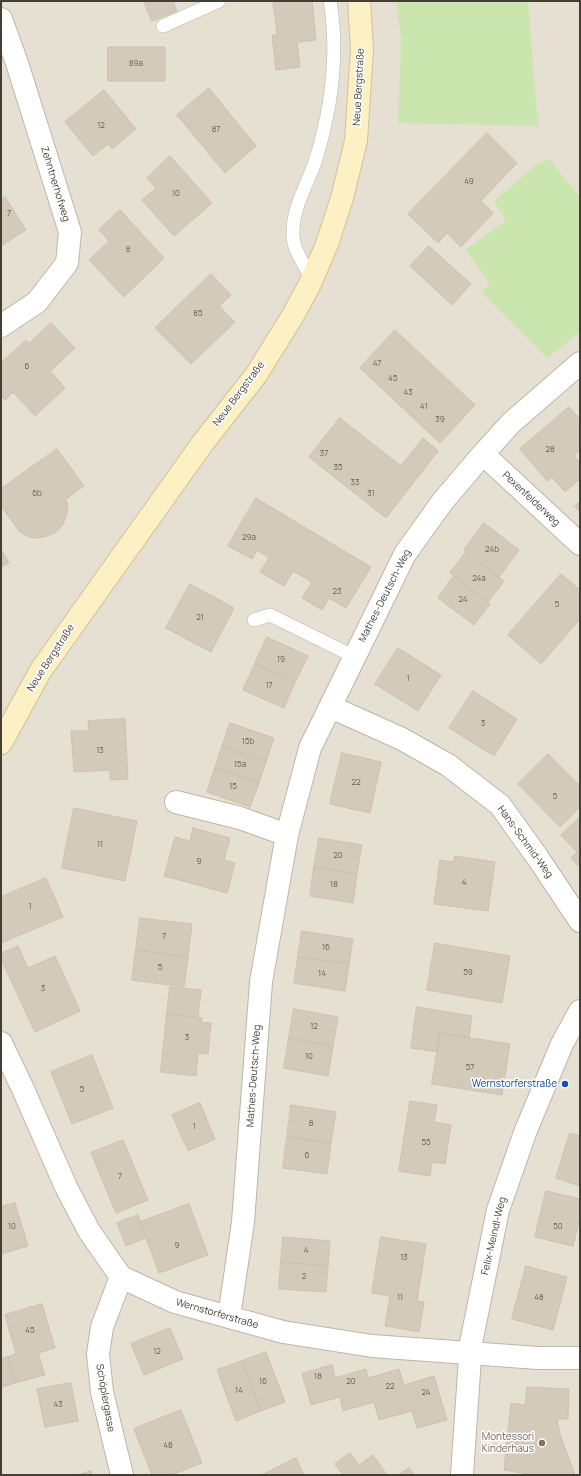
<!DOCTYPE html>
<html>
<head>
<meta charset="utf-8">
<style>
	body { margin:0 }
	#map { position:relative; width:581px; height:1476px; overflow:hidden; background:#f2eee5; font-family:Manrope,sans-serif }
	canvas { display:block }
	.frame { position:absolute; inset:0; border:2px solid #443e35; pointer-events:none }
</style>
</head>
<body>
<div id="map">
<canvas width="581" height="1476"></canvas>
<div class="frame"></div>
</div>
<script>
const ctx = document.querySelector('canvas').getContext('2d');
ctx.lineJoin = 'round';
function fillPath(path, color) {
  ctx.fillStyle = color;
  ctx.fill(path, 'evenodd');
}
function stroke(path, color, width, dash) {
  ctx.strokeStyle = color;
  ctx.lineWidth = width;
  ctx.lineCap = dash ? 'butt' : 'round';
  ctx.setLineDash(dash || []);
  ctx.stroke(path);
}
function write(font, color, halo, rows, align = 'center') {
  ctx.font = font + ' Manrope,sans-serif';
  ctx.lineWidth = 3;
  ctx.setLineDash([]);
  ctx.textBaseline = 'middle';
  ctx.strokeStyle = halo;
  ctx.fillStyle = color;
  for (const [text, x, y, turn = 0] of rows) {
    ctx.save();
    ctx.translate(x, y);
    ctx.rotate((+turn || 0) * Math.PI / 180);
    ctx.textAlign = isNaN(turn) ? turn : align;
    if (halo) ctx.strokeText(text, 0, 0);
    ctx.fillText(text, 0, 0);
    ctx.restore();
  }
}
fillPath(new Path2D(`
	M 1,1 L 580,1 L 580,1475 L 1,1475 Z`), '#e6e0d3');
fillPath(new Path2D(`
	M 396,1 L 528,1 L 538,126 L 398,123 L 401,39 Z
	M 549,159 L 580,197 L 580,332 L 547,358 L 482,293 L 490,284 L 466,250 L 506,220 L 494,201 L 536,165 Z`), '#cbe5ae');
const building = new Path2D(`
	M 144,1 L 173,1 L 177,11 L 152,21 Z
	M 273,1 L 312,1 L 316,40 L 297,42 L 300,67 L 276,70 L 272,35 L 277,35 Z
	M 108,47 L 165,47 L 165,81 L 108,81 Z
	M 209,88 L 256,146 L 225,173 L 177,115 Z
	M 104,90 L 136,129 L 112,149 L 108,144 L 93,156 L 65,122 Z
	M 487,133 L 517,163 L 481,201 L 493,213 L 461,247 L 447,233 L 438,243 L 408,214 Z
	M 170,156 L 212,203 L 174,236 L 142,200 L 156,188 L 147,178 Z
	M 5,197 L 26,230 L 1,246 L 1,199 Z
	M 120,210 L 164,258 L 124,297 L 89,260 L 109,241 L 99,230 Z
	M 429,246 L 471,284 L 452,305 L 410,266 Z
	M 211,274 L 231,295 L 219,306 L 235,322 L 191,364 L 155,328 Z
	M 51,323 L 75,348 L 50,371 L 65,388 L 35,416 L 13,392 L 5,400 L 1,395 L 1,363 L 26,340 L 29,343 Z
	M 395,330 L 475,405 L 440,443 L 360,368 Z
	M 569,407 L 580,419 L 580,450 L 574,456 L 580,463 L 580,479 L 565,492 L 552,477 L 547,481 L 520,449 Z
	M 340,418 L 401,466 L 423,438 L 438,451 L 386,518 L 309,457 Z
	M 57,449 L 84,486 L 66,499 L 68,508 L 66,517 L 62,526 L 56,532 L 47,536 L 38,538 L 29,537 L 20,532 L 1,506 L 1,489 Z
	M 256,498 L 371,567 L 346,608 L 329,598 L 322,610 L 302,598 L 312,582 L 293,571 L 284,586 L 260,572 L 269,558 L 257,550 L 252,559 L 228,546 Z
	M 580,501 L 580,512 L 575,507 Z
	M 484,523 L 519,550 L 499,577 L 464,550 Z
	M 1,549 L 9,563 L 1,567 Z
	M 466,552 L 504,581 L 488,602 L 450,573 Z
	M 561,574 L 580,590 L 580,619 L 541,664 L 508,635 Z
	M 454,576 L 490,604 L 474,625 L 438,598 Z
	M 190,584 L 234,608 L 211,652 L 166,628 Z
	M 267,637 L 308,656 L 295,682 L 255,664 Z
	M 398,648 L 441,675 L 418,711 L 375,684 Z
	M 255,664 L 295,682 L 284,708 L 243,690 Z
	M 473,691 L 517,719 L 494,756 L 449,728 Z
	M 125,719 L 128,779 L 110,780 L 110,770 L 74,772 L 71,731 L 89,731 L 88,721 Z
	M 230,723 L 274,738 L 266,762 L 222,747 Z
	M 222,747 L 266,762 L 259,783 L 215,768 Z
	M 342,753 L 381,762 L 370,813 L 330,804 Z
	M 548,754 L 580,786 L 580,807 L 560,827 L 518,784 Z
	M 215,768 L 259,783 L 250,807 L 207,792 Z
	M 74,808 L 137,821 L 125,881 L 62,868 Z
	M 580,817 L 580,868 L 571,858 L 577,852 L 561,835 Z
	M 193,828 L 230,838 L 224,860 L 235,863 L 227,893 L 164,876 L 175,837 L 190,841 Z
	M 319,838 L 362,845 L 357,874 L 314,867 Z
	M 455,856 L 495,862 L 488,911 L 434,904 L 440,860 L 453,862 Z
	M 314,867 L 357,874 L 353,903 L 310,896 Z
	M 46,878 L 63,917 L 1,943 L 1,897 Z
	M 140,918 L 192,924 L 188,957 L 136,950 Z
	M 302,931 L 353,939 L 349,964 L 298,957 Z
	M 435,943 L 510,956 L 502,1003 L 427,990 Z
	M 18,946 L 28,968 L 55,956 L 80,1011 L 35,1032 L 1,959 L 1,954 Z
	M 136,950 L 188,957 L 184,987 L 132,980 Z
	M 298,957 L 349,964 L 345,991 L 294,983 Z
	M 170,987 L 201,990 L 198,1017 L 167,1014 Z
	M 417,1007 L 472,1016 L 469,1038 L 440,1033 L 437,1052 L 411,1048 Z
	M 294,1009 L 338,1017 L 333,1046 L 289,1038 Z
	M 167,1014 L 202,1018 L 201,1022 L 211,1023 L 208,1054 L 198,1053 L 196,1076 L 161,1072 Z
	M 440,1033 L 510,1044 L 502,1095 L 432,1084 Z
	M 289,1038 L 333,1046 L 328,1076 L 284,1068 Z
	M 92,1055 L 113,1108 L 72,1124 L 51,1072 Z
	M 410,1101 L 437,1105 L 434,1122 L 451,1125 L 445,1164 L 432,1162 L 430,1176 L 399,1171 Z
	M 200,1103 L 215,1139 L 188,1151 L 172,1115 Z
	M 291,1105 L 336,1112 L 331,1143 L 287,1137 Z
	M 570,1133 L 580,1136 L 580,1186 L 556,1178 Z
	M 287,1137 L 331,1143 L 327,1174 L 283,1168 Z
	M 123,1140 L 148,1200 L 116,1213 L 91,1153 Z
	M 546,1191 L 580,1199 L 580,1217 L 573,1246 L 535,1237 Z
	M 15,1203 L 28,1246 L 1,1254 L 1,1207 Z
	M 189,1204 L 208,1255 L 159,1273 L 140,1222 Z
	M 138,1215 L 146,1238 L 126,1246 L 117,1223 Z
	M 283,1237 L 330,1241 L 328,1266 L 281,1262 Z
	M 381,1237 L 426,1244 L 417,1301 L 424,1302 L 419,1332 L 385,1326 L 390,1296 L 372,1293 Z
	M 281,1262 L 328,1266 L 326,1292 L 279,1289 Z
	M 526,1266 L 567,1277 L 553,1330 L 512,1319 Z
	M 42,1304 L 55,1348 L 38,1353 L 45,1375 L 15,1383 L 8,1357 L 16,1354 L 5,1315 Z
	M 170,1328 L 183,1359 L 144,1375 L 131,1344 Z
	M 266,1352 L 285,1402 L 261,1411 L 242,1361 Z
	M 8,1357 L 15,1383 L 1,1387 L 1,1359 Z
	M 242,1361 L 261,1411 L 236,1421 L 217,1370 Z
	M 332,1365 L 335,1378 L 366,1369 L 368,1378 L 399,1369 L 404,1385 L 434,1376 L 447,1420 L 417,1428 L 412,1411 L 379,1420 L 374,1402 L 343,1411 L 340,1397 L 311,1405 L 302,1374 Z
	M 71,1383 L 78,1421 L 45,1427 L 37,1389 Z
	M 527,1387 L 569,1389 L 568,1419 L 557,1419 L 560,1434 L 575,1475 L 533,1475 L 504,1470 L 511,1403 L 525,1405 Z
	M 181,1410 L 202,1463 L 171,1475 L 152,1475 L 134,1429 Z
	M 350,1453 L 359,1465 L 373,1455 L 387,1475 L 343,1475 L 335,1464 Z
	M 296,1458 L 304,1475 L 262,1475 Z
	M 409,1468 L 414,1475 L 399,1475 Z
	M 91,1471 L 92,1475 L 78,1475 Z`);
fillPath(building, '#d3caba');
stroke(building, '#cdc2ae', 1);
const lane = new Path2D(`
	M 163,26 L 219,1
	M 312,279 C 304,264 292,249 293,232 C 293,207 307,185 315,162 C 331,111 339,55 330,1
	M 254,620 L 270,615 L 355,657`);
const street = new Path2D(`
	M 1,19 L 17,63 L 70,232 L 67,263 L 37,302 L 1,326
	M 483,454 L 580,544
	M 331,707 L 402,739 L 448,765 L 500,805 L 538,858 L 580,921
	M 176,802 L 240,818 L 287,835
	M 1,1043 L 23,1089 L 66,1187 L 89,1231 L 121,1277 L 175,1302 L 283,1332 L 372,1346 L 538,1358 L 580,1358
	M 121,1277 L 102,1327 L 98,1354 L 102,1392 L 122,1475
	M 229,1317 L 243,1222 L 261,982 L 287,835 L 310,748 L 405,554 L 443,501 L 483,454 L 511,423 L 580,363
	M 462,1475 L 471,1343 L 498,1210 L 526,1130 L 562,1044 L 580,1011`);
const secondary = new Path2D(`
	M 1,743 L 41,670 L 202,444 L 256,375 L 292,317 L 309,286 L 327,244 L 342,198 L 356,141 L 362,49 L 359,1`);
stroke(lane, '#bdb6a8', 14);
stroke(street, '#bdb6a8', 24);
stroke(secondary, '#d1c296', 24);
stroke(lane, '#fff', 13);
stroke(street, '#fff', 22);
stroke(secondary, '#fdf0c4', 22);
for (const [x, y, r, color] of [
	[565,1084,4,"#1a4fb4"],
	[542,1443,4,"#8d6e63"]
]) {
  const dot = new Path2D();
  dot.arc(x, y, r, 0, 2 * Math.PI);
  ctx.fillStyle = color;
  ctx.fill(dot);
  stroke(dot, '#fff', 1.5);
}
write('8px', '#686156', null, [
	["89a",136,64],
	["12",101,126],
	["87",216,130],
	["49",469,182],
	["10",176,194],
	["7",9,214],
	["8",128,250],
	["85",198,314],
	["47",377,364],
	["6",27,367],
	["45",393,379],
	["43",408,393],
	["41",424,407],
	["39",440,420],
	["28",550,450],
	["37",324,454],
	["35",338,468],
	["33",355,483],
	["6b",37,494],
	["31",371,494],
	["29a",249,538],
	["24b",492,550],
	["24a",479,579],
	["23",337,592],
	["24",463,600],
	["5",557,605],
	["21",200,618],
	["19",281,660],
	["1",408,679],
	["17",269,686],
	["3",483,724],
	["15b",248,742],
	["13",100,751],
	["15a",240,765],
	["22",356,783],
	["15",233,787],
	["5",555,797],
	["11",100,845],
	["20",338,856],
	["9",199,862],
	["4",464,883],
	["18",334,885],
	["1",30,907],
	["7",164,937],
	["16",326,948],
	["5",160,968],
	["59",468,973],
	["14",322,974],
	["3",43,989],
	["12",314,1027],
	["3",187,1038],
	["10",309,1057],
	["57",470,1068],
	["5",82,1090],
	["8",311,1124],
	["1",194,1127],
	["55",426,1143],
	["6",307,1156],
	["7",120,1177],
	["10",12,1227],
	["50",558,1227],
	["9",177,1246],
	["4",306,1251],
	["13",404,1258],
	["2",304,1277],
	["11",400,1298],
	["48",539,1298],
	["45",30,1331],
	["12",157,1352],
	["18",318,1377],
	["16",263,1382],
	["20",351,1382],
	["22",390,1387],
	["14",239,1391],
	["24",426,1393],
	["43",58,1405],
	["48",168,1446]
]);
write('10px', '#443e35', '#fff', [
	["Neue Bergstraße",359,87,-87],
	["Zehntnerhofweg",55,184,73],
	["Neue Bergstraße",239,394,-53],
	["Pexenfelderweg",531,499,43],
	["Mathes-Deutsch-Weg",385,596,-63],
	["Neue Bergstraße",51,658,-57],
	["Hans-Schmid-Weg",525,842,54],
	["Mathes-Deutsch-Weg",254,1076,-86],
	["Felix-Meindl-Weg",494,1236,-77],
	["Wernstorferstraße",217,1314,16],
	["Schöplergasse",105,1398,80]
]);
write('10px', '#164399', '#fff', [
	["Wernstorferstraße",557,1084]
], 'right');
write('10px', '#785e54', '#fff', [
	["Montessori",534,1437],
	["Kinderhaus",534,1449]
], 'right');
</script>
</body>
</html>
